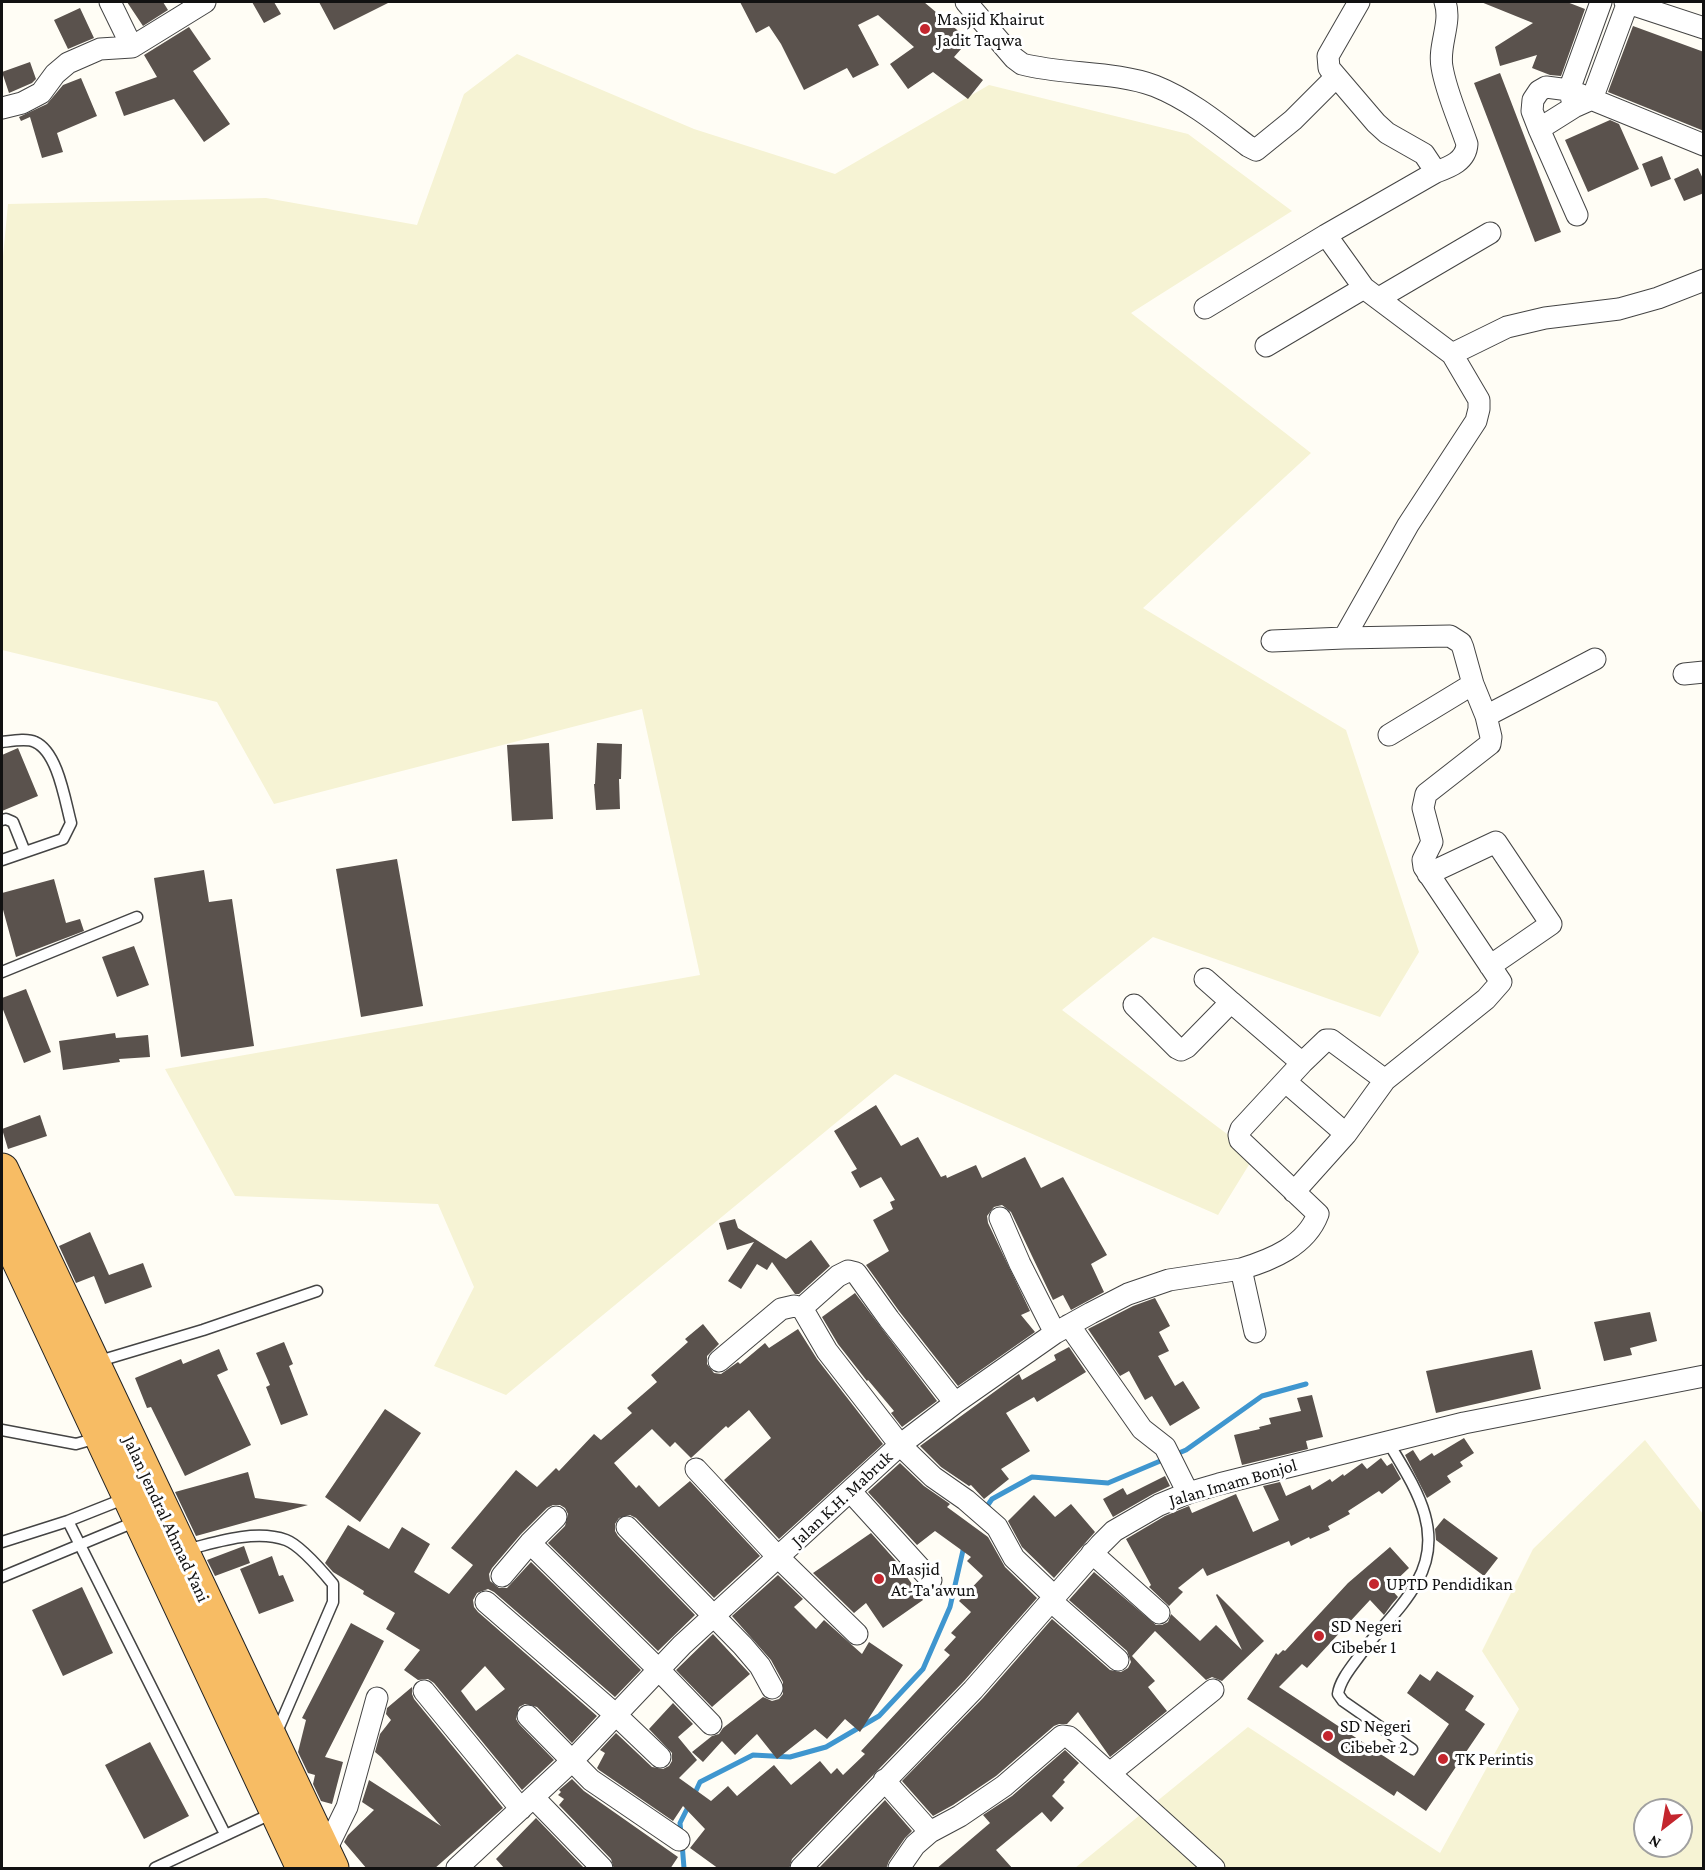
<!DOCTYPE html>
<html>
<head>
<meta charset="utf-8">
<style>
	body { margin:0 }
	#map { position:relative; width:1705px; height:1870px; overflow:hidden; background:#fffdf5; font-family:"Crimson Pro",serif }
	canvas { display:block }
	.frame { position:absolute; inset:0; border:3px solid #111; pointer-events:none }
	.north { position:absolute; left:1633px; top:1798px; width:60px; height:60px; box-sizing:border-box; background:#fff; border:2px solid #a0a0a0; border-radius:50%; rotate:211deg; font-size:16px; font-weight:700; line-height:24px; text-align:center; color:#111 }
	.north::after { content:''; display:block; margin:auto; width:21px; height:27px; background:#c4262e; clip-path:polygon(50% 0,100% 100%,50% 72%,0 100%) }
</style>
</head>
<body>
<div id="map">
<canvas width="1705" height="1870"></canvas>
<div class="frame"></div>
<div class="north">N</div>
</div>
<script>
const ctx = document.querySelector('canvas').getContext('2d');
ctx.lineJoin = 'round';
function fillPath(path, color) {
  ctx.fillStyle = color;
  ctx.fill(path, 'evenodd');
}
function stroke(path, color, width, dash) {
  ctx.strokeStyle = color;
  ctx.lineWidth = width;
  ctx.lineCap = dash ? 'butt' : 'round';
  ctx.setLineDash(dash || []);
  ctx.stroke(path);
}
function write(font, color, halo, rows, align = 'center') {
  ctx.font = font + ' "Crimson Pro",serif';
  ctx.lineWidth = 6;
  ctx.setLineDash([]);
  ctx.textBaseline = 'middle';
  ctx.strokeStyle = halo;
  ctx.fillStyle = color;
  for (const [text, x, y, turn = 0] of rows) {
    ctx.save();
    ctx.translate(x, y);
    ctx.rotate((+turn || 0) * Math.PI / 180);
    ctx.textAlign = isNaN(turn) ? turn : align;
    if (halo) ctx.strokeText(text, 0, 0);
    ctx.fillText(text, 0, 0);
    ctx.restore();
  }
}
fillPath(new Path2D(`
	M 517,54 L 694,129 L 835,174 L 989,85 L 1188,134 L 1292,211 L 1131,313 L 1311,453 L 1143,608 L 1346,730 L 1419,952 L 1380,1017 L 1153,937 L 1062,1010 L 1255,1155 L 1218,1215 L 895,1074 L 506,1395 L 434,1366 L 474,1287 L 438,1204 L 235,1196 L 165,1069 L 700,975 L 642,709 L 274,804 L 217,702 L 2,650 L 2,267 L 8,204 L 266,198 L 417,225 L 464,94 Z
	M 1645,1440 L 1703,1514 L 1703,1868 L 1075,1868 L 1248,1727 L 1440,1853 L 1519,1709 L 1482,1651 L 1533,1549 ZM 1645,1810 L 1681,1810 L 1681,1846 L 1645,1846 Z`), '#f6f3d4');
stroke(new Path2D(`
	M 1174,1455 L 1186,1450 L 1262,1396 L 1306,1384
	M 985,1509 L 992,1499 L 1032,1477 L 1108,1483 L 1165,1459
	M 694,1795 L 700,1782 L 753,1755 L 790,1757 L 826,1747 L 879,1716 L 923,1669 L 950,1607 L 964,1546
	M 681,1834 L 680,1823 L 690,1803
	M 682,1843 L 684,1868`), '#3f96cf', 5);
fillPath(new Path2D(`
	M 127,2 L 163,2 L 168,10 L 143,26 Z
	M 252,2 L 274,2 L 281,14 L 264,23 Z
	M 319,2 L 390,2 L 334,30 Z
	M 740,2 L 924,2 L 969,40 L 954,57 L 983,80 L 968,99 L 933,72 L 908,89 L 890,64 L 914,47 L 878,15 L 858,25 L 879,65 L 853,78 L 847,68 L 804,90 L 781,44 L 769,26 L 756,33 Z
	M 1481,2 L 1567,2 L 1585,9 L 1561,76 L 1550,75 L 1532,68 L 1537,55 L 1500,66 L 1495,47 L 1533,23 Z
	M 80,8 L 94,38 L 68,49 L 54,20 Z
	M 1633,26 L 1704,52 L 1704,131 L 1608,92 Z
	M 189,27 L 211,59 L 193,71 L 230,124 L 204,142 L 174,99 L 124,116 L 115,92 L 157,77 L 144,55 Z
	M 30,62 L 36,79 L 32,83 L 9,93 L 2,72 Z
	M 1500,73 L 1561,232 L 1535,242 L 1474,83 Z
	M 81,78 L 97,116 L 57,133 L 63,152 L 42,158 L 30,117 L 21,121 L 19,117 L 47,104 L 63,85 Z
	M 1610,120 L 1619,124 L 1639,169 L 1588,192 L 1565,140 Z
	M 1662,156 L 1671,179 L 1651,187 L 1642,164 Z
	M 1698,168 L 1704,181 L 1704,193 L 1684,201 L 1674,179 Z
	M 549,743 L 553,819 L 512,821 L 507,745 Z
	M 597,743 L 622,744 L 621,779 L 619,779 L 620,809 L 596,810 L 594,784 L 595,784 Z
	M 18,748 L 38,796 L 2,811 L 2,755 Z
	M 397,859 L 423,1006 L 361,1017 L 336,869 Z
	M 204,870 L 209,902 L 232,899 L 254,1046 L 181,1057 L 154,878 Z
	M 54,879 L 66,923 L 80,919 L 84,931 L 16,957 L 2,906 L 2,893 Z
	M 134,946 L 149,985 L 117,997 L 102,957 Z
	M 26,989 L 51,1052 L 24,1063 L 2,1007 L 2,998 Z
	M 115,1033 L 116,1038 L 148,1035 L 150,1057 L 119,1059 L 120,1062 L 63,1070 L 59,1041 Z
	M 876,1105 L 901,1146 L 918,1137 L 941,1177 L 946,1175 L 947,1178 L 976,1165 L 982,1178 L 1025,1157 L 1041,1188 L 1063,1177 L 1107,1255 L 1091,1264 L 1104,1292 L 1071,1310 L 1063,1295 L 1053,1300 L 1011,1212 L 1002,1205 L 994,1207 L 987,1216 L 988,1223 L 1030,1311 L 1021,1315 L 1035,1332 L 958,1386 L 899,1311 L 866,1265 L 889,1251 L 873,1220 L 893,1209 L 890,1202 L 895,1200 L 881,1177 L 860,1188 L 851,1172 L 857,1169 L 834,1131 Z
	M 40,1115 L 47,1136 L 8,1149 L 2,1129 Z
	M 735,1219 L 738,1228 L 786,1259 L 811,1240 L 830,1266 L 799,1294 L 795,1294 L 772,1262 L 767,1270 L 757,1264 L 741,1289 L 728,1281 L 754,1242 L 727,1250 L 719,1223 Z
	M 90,1232 L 109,1275 L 143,1263 L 152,1287 L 105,1304 L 94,1276 L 76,1283 L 59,1246 Z
	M 855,1293 L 937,1401 L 902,1427 L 891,1413 L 894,1411 L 868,1380 L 867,1381 L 838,1344 L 822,1317 Z
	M 1155,1298 L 1170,1326 L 1159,1332 L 1169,1351 L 1158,1356 L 1175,1386 L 1183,1381 L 1200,1408 L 1170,1426 L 1152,1396 L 1145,1400 L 1129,1371 L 1120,1376 L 1088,1329 L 1133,1306 Z
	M 1650,1312 L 1657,1341 L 1630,1348 L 1632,1355 L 1604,1361 L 1594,1322 Z
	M 703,1324 L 719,1344 L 707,1356 L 707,1364 L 714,1373 L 721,1374 L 738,1362 L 740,1364 L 765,1343 L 769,1348 L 798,1329 L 817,1359 L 883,1444 L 779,1539 L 724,1480 L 771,1438 L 749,1410 L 728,1428 L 726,1426 L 691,1458 L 675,1442 L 670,1447 L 652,1429 L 614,1463 L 636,1488 L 639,1485 L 659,1507 L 690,1481 L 760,1556 L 714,1598 L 636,1518 L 630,1515 L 619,1518 L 615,1524 L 615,1531 L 618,1536 L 695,1615 L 658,1651 L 548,1543 L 565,1526 L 568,1514 L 565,1508 L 560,1505 L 553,1505 L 547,1508 L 521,1534 L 492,1568 L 489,1574 L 490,1581 L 499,1588 L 507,1588 L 531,1562 L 641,1670 L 615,1697 L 494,1592 L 488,1589 L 477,1593 L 473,1600 L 474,1607 L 478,1612 L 597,1716 L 572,1743 L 537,1707 L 525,1704 L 519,1707 L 516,1719 L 519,1724 L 554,1760 L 522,1790 L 434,1683 L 428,1679 L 418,1680 L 404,1670 L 420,1650 L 386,1629 L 395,1613 L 363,1594 L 364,1591 L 333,1572 L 325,1563 L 348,1525 L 389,1549 L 402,1527 L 430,1544 L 414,1572 L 449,1594 L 473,1565 L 451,1548 L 516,1470 L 537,1487 L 556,1468 L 559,1471 L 594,1434 L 601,1440 L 632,1413 L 627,1408 L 657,1382 L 651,1375 L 688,1342 L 685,1339 ZM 485,1666 L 505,1689 L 476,1711 L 461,1691 Z
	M 284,1342 L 293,1364 L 289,1366 L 308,1415 L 281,1425 L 266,1387 L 270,1385 L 256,1353 Z
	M 1069,1347 L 1086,1372 L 1037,1402 L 1034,1397 L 1006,1413 L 1030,1451 L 1001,1469 L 1009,1479 L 984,1499 L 971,1485 L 969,1486 L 941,1467 L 920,1446 L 1016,1376 L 1019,1374 L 1022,1380 L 1056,1360 L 1054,1355 Z
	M 219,1349 L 228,1370 L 217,1375 L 251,1445 L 185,1476 L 151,1407 L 147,1408 L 135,1378 L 181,1359 L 183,1364 Z
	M 1532,1350 L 1541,1389 L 1436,1413 L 1426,1371 Z
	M 1312,1395 L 1323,1437 L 1306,1441 L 1308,1449 L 1242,1465 L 1234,1435 L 1260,1429 L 1259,1427 L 1271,1424 L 1269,1418 L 1301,1411 L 1297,1398 Z
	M 385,1409 L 421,1433 L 360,1522 L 325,1497 Z
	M 1464,1438 L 1474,1453 L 1460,1462 L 1463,1466 L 1447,1476 L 1451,1482 L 1427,1498 L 1405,1455 L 1413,1450 L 1420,1461 L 1432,1453 L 1434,1456 Z
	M 1381,1458 L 1387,1466 L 1392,1463 L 1401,1479 L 1382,1494 L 1379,1491 L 1348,1511 L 1350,1514 L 1328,1526 L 1330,1530 L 1310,1539 L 1309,1537 L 1291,1546 L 1289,1541 L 1207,1576 L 1203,1568 L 1178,1588 L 1183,1592 L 1169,1606 L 1149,1587 L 1151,1585 L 1126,1539 L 1165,1516 L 1189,1506 L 1192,1513 L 1236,1494 L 1253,1532 L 1279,1520 L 1263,1486 L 1280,1482 L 1286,1496 L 1310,1485 L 1312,1490 L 1330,1479 L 1332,1482 L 1343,1474 L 1344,1476 L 1362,1463 L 1367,1469 Z
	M 900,1463 L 924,1486 L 950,1504 L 947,1507 L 988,1537 L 1005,1567 L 1037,1598 L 964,1681 L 792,1859 L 789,1869 L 719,1869 L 690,1848 L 705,1829 L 683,1806 L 673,1821 L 599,1770 L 597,1768 L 605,1753 L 600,1750 L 616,1733 L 652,1767 L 663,1769 L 669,1766 L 672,1761 L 672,1753 L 649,1729 L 673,1703 L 693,1724 L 678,1737 L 697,1760 L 679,1778 L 711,1801 L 728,1786 L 737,1796 L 774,1765 L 791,1785 L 820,1761 L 831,1774 L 837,1768 L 843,1775 L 865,1754 L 861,1751 L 950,1655 L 944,1650 L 956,1637 L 951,1633 L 971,1612 L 959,1601 L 983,1576 L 967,1561 L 971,1557 L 935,1531 L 917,1545 L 868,1492 Z
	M 248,1472 L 255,1498 L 308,1505 L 196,1536 L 175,1492 Z
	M 1165,1476 L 1170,1486 L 1153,1494 L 1113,1517 L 1103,1499 L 1123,1488 L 1127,1495 Z
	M 1034,1495 L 1055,1517 L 1071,1504 L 1095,1532 L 1054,1578 L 1022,1547 L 1008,1521 Z
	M 1444,1518 L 1498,1558 L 1484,1576 L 1436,1540 L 1435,1529 Z
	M 871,1533 L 896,1561 L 923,1600 L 883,1628 L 866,1603 L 854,1613 L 813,1573 Z
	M 244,1546 L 250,1563 L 215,1576 L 207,1560 Z
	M 1390,1547 L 1409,1568 L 1389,1587 L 1398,1597 L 1392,1604 L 1384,1615 L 1370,1600 L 1307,1668 L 1302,1664 L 1279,1687 L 1414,1776 L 1449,1724 L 1407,1693 L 1420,1674 L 1430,1681 L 1437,1671 L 1474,1696 L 1465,1710 L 1485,1724 L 1426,1811 L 1397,1791 L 1394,1796 L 1247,1699 L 1276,1653 L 1278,1655 L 1283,1650 L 1285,1651 L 1348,1583 Z
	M 272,1556 L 279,1576 L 283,1575 L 294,1601 L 259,1614 L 240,1569 Z
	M 1094,1572 L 1156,1625 L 1162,1625 L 1168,1622 L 1171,1614 L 1200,1641 L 1216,1625 L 1242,1650 L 1216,1595 L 1217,1594 L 1264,1641 L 1222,1681 L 1212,1677 L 1206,1680 L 1155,1631 L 1132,1656 L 1155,1681 L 1148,1687 L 1167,1711 L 1110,1757 L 1078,1712 L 1067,1724 L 1059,1724 L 1054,1726 L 996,1776 L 953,1805 L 933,1816 L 902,1781 L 983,1698 L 1052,1619 L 1110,1670 L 1121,1672 L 1128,1668 L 1131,1662 L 1127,1651 L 1069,1600 Z
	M 778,1575 L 803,1599 L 794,1607 L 816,1629 L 824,1620 L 862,1654 L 869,1642 L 903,1665 L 860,1732 L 845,1719 L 827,1739 L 815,1729 L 777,1759 L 757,1734 L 735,1755 L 722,1741 L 703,1762 L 692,1752 L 712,1736 L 719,1734 L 723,1728 L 763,1697 L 772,1701 L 779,1699 L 783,1694 L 783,1682 L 771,1660 L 732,1616 Z
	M 82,1587 L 113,1653 L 63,1676 L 32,1610 Z
	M 351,1623 L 384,1641 L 325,1757 L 343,1762 L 332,1804 L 321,1801 L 313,1784 L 315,1775 L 308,1773 L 298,1752 L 306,1720 L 302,1718 Z
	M 713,1634 L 750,1674 L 712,1707 L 676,1670 Z
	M 412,1687 L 412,1694 L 414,1699 L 503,1808 L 434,1869 L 367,1869 L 344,1842 L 348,1835 L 374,1810 L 362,1802 L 369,1780 L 441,1826 L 381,1757 L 375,1752 L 380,1734 L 391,1720 L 386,1714 L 387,1708 Z
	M 150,1742 L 189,1816 L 144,1839 L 105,1765 Z
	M 1065,1750 L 1079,1763 L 1063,1780 L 1065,1782 L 1052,1796 L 1064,1808 L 1051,1822 L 1042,1812 L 996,1850 L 1013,1869 L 936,1869 L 990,1823 L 983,1815 L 1012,1796 Z
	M 572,1779 L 584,1791 L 678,1857 L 670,1869 L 614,1869 L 611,1859 L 559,1805 L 564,1799 L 558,1795 L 561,1792 L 559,1790 Z
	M 885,1800 L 912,1831 L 905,1838 L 889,1861 L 886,1869 L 818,1869 Z
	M 536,1818 L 585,1869 L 505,1869 L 496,1859 Z`), '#5a524d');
const service = new Path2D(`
	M 2,742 C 11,741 27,738 35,742 C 58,752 65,801 71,823 L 63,839 L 2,860
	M 2,820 L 6,819 L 13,822 L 25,852
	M 2,972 L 137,917
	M 96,1362 L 203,1330 L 317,1291
	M 2,1430 L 76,1444 L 97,1438
	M 1388,1442 C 1414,1486 1446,1531 1417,1582 C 1403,1608 1380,1628 1363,1651 C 1354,1664 1340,1679 1338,1694 L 1343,1701 L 1412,1749
	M 68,1521 L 225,1834
	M 2,1542 L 68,1521 L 126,1498
	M 186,1550 C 216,1542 256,1529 286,1540 C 300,1545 323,1572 333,1584 L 333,1602 L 276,1734
	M 2,1577 L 137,1521
	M 155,1868 L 273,1813`);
const minor = new Path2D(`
	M 110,2 L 132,47
	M 966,2 L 1014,58 L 1022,64 C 1063,75 1115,71 1155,86 C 1190,100 1219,124 1248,146 L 1256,150 L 1293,120 L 1336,77
	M 1359,2 L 1328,56 L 1329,68 L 1376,123 L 1387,133 L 1424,154 L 1436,172
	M 1445,2 C 1452,23 1438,45 1442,67 C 1446,92 1459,120 1467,144 C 1466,161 1450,167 1436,172 L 1326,235 L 1364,288 L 1452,354 L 1507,327 L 1545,318 L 1619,309 L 1658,298 L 1704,280
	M 1625,2 L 1704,28
	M 1573,103 L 1569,90 L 1601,2
	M 2,108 L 22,103 L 41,93 L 55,74 L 68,63 L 100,49 L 132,47 L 205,2
	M 1539,129 L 1574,107 L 1592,99 L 1628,2
	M 1577,215 L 1539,129 L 1532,111 L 1533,100 L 1539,91 L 1546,87 L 1569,90 L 1704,145
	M 1379,298 L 1490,233
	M 1205,308 L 1326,235
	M 1266,346 L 1364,288
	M 1344,638 L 1450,636 L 1461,643 L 1463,648 L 1473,684 L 1486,716
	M 1272,641 L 1344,638 L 1408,525 L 1476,421 L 1479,409 L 1479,400 L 1452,354
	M 1684,674 L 1704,672
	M 1389,735 L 1473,684
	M 1428,874 L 1496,842 L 1551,924 L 1490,966
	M 1205,979 L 1231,1002
	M 1134,1005 L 1177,1048 L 1181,1050 L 1187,1047 L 1231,1002 L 1302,1063
	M 1286,1082 L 1346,1134
	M 1294,1192 L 1346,1134 L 1385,1080 L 1486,999 L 1501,982 L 1424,867 L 1423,860 L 1432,842 L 1423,808 L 1426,794 L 1490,744 L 1491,737 L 1486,716 L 1595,659
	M 1000,1218 L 1020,1264 L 1055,1333
	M 1241,1269 C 1271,1260 1306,1246 1318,1214 L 1240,1140 L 1239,1135 L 1241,1129 L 1302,1063 L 1326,1040 L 1331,1040 L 1385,1080
	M 1069,1325 L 1142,1429 L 1165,1447 L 1188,1493
	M 719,1361 L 781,1309 L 794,1306 L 802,1308
	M 955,1403 L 889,1319 L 856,1273 L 848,1271 L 838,1276 L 802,1308 L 827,1351 L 900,1445 L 933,1477 L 966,1500 L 997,1527 L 1014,1558 L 1055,1597
	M 696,1469 L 778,1557 L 857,1634
	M 851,1492 L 931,1580
	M 627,1527 L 743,1646 L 760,1666 L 772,1688
	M 530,1543 L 658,1669 L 711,1724
	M 1092,1553 L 1159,1613
	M 502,1576 L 530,1543 L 556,1517
	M 1051,1601 L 1118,1660
	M 486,1602 L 616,1715 L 660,1757
	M 424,1691 L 521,1809
	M 528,1716 L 591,1780 L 679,1840
	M 1110,1773 L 1213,1690
	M 884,1780 L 930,1832
	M 534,1798 L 602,1868
	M 324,1854 L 347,1807 L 377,1698
	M 457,1868 L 572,1761 L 682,1645 L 900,1445 L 955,1403 L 1055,1333 L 1091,1313 L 1128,1294 L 1169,1280 L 1241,1269 L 1255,1332
	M 801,1868 L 973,1690 L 1100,1545 L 1114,1531 L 1159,1505 L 1188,1493 L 1219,1484 L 1464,1423 L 1704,1376
	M 899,1868 L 915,1845 L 930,1832 L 960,1816 L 1004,1786 L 1062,1736 L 1069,1737 L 1076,1743 L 1214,1868`);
const trunk = new Path2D(`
	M 2,1170 L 332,1868
	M 2,1225 L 303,1868`);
stroke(service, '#444', 13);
stroke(minor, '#444', 23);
stroke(trunk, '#222', 35);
stroke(service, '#fff', 10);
stroke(minor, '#fff', 21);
stroke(trunk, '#f7bc64', 33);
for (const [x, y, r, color] of [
	[925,29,6,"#c4262e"],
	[879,1579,6,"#c4262e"],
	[1374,1584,6,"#c4262e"],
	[1319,1636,6,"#c4262e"],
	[1328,1736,6,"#c4262e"],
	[1443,1759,6,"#c4262e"]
]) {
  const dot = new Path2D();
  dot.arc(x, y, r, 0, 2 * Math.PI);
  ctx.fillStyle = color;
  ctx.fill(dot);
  stroke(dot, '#fff', 2);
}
write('18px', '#111', '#fff', [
	["Masjid Khairut",937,19],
	["Jadit Taqwa",937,40],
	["Masjid",891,1569],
	["At-Ta'awun",891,1590],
	["UPTD Pendidikan",1386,1584],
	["SD Negeri",1331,1626],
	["Cibeber 1",1331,1647],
	["SD Negeri",1340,1726],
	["Cibeber 2",1340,1747],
	["TK Perintis",1455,1759]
], 'left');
write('18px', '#111', '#fff', [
	["Jalan Imam Bonjol",1233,1483,-16],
	["Jalan K.H. Mabruk",842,1499,-43],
	["Jalan Jendral Ahmad Yani",166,1519,65]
]);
</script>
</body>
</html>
